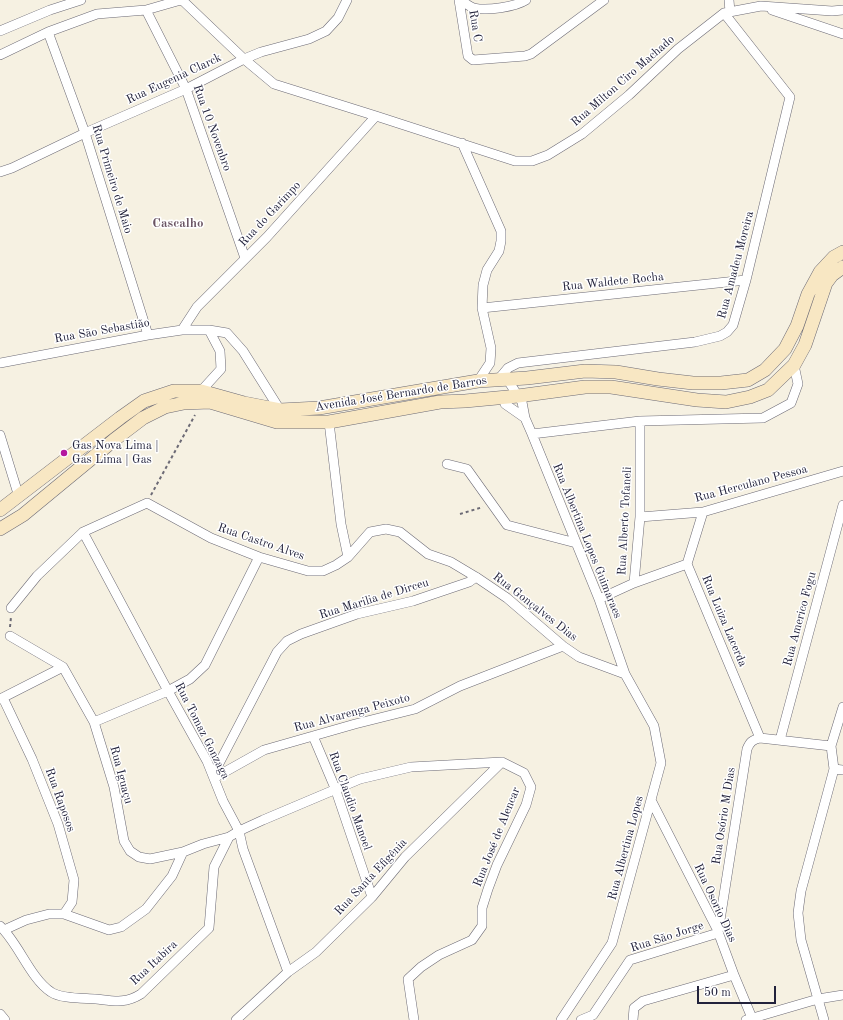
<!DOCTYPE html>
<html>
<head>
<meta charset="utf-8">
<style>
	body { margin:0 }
	#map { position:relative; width:843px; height:1020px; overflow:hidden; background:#f6f1e2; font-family:"Old Standard TT",serif }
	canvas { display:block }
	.scale { position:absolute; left:697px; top:986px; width:79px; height:18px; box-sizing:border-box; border:2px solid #22223b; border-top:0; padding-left:5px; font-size:12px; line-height:14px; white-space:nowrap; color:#22223b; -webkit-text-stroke:3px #fff; paint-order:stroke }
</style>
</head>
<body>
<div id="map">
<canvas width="843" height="1020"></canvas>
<div class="scale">50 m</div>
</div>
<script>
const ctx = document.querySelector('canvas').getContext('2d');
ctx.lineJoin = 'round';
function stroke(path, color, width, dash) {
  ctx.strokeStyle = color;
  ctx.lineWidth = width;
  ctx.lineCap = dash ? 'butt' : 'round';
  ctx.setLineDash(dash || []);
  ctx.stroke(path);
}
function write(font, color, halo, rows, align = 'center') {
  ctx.font = font + ' "Old Standard TT",serif';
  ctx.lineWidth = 3;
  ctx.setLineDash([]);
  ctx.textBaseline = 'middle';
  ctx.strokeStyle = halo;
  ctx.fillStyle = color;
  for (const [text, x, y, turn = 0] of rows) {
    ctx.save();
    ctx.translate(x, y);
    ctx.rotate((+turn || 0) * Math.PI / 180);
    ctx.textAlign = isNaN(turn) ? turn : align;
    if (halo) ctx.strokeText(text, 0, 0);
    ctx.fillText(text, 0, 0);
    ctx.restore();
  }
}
const street = new Path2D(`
	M 182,0 L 244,59 L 274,84 L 376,116 L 515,161 L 532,161 L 548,155 L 582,134 L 629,95 L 678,49 L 724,13 L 761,6 L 832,11 L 843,10
	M 459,0 L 468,56 L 473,60 L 525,56 L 531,54 L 604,0
	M 461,0 C 465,3 470,7 474,8 C 487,11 515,7 526,0
	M 729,0 L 730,12
	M 146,10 L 186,89 L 245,258
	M 772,10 L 843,34
	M 0,31 L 50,10 L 81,0
	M 48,32 L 85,133 L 148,335
	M 0,55 L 48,32 L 97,14 L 146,10 L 181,0
	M 462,143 L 501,231 L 501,241 L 499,251 L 487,270 L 483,285 L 482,308 L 491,348 L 490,363 L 478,381
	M 0,172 L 12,168 L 85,133 L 186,89 L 244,59 L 261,52 L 309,39 L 326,31 L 338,18 L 347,0
	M 482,308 L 746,280
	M 182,330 L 197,307 L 267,237 L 376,116
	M 0,363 L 148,335 L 182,330 L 209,330 L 227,333 L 243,351 L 280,410
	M 507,379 L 522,402 L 525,418 L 532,434 L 599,599 L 625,674 L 654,726 L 661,763 L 612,943 L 561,1020
	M 498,380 L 508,368 L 518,363 L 695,342 L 720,336 L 727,332 L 733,325 L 746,280 L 790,97 L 724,13
	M 201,391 L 221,369 L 220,351 L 209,330
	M 505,404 L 525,418
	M 329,422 L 341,524 L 348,557
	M 532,434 L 640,421 L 763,418 L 791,403 L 798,384 L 794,365
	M 0,435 L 19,497
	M 447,464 L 467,469 L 507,525 L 576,543
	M 703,512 L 687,564 L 760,738
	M 640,517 L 703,512 L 843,471
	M 83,532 L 168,691 L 207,761 L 223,801 L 239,831 L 243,849 L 288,972
	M 634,583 L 687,564
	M 599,599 L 634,583 L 640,517 L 640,421
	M 11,608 L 37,576 L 83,532 L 147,503 L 211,538 L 259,557 L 308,571 L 323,571 L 336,565 L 348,557 L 370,532 L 386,529 L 400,532 L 428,554 L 451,562 L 476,577 L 507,598 L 563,646 L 579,657 L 625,674
	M 10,636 L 63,667
	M 63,667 L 94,722 L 114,787 L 124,841 L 130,851 L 139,857 L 150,859 L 183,852 L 203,844 L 229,837 L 239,831 L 263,820 L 360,779 L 411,767 L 502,762 L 524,773 L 531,787 L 526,805 L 497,865 L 488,889 L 482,908 L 482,926 L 472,940 L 439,955 L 421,967 L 408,979 L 414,1020
	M 3,698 L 32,759 L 58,824 L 74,880 L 72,902 L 64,914
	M 0,699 L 63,667
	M 843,707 L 831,746 L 834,769 L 843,770
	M 94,722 L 168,691 L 190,679 L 205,665 L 259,557
	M 313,736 L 335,788 L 372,897
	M 780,740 L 843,505
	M 213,775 L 277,652 L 287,641 L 301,634 L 357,614 L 413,601 L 469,582 L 476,577
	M 214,778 L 264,750 L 355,724 L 415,709 L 460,686 L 563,646
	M 651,800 L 717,929 L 734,975 L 752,1018
	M 0,926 C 19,944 30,978 51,992 C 61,999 84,998 96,999 C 114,1001 125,1004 141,994 L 209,928 L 214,867 L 229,837
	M 4,930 L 26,920 L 49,914 L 64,914 L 109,930 L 121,927 L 146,909 L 172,876 L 183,852
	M 0,1014 L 5,1020
	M 236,1020 L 288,972 L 316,952 L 372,897 L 405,857 L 502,762
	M 581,1020 L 593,1015 L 630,960 L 718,933 L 747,749 C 750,742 752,740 760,738 L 831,746
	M 633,1020 L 634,1008 L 643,1001 L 734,975
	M 746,1020 L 818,999 L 843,995
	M 824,1020 L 801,940 L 798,913 L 801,891 L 834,769`);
const secondary = new Path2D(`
	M 0,510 L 120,418 L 144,401 L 174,391 L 201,391 L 244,403 L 280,410 L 319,408 L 478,381 L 527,378 L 585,371 L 616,372 L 658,379 L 693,383 L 721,383 L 748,380 L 765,370 L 785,349 L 797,326 L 808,294 L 820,272 L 834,257 L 843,252
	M 0,529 L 23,515 L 114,440 L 143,418 L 165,407 L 184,403 L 210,402 L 277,422 L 329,422 L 440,402 L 465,401 L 518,396 L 585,387 L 611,387 L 697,400 L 726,402 L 750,397 L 768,390 L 794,365 L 805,345 L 826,283 L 832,275 L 843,267`);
stroke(street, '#6c6a75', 10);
stroke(secondary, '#6c6a75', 14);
stroke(new Path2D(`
	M 151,495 L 195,415
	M 460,514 L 483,507
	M 10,627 L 11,617`), '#6c6a75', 2, [3, 3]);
stroke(street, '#fff', 9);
stroke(secondary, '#f8e7c3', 13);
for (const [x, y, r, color] of [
	[64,453,4,"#b5179e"]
]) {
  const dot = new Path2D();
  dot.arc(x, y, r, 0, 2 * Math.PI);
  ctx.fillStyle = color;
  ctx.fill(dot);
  stroke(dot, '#fff', 1.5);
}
write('12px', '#22223b', '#fff', [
	["Rua C",475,26,81],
	["Rua Eugenia Clarck",174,79,-25],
	["Rua Milton Ciro Machado",623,81,-41],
	["Rua 10 Novenbro",212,128,70],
	["Rua Primeiro de Maio",112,179,73],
	["Rua do Garimpo",270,214,-47],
	["Rua Amadeu Moreira",736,265,-75],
	["Rua Waldete Rocha",613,282,-6],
	["Rua São Sebastião",102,331,-10],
	["Avenida José Bernardo de Barros",401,394,-9],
	["Rua Herculano Pessoa",751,484,-15],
	["Rua Alberto Tofaneli",625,521,-87],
	["Rua Albertina Lopes Guimaraes",587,541,68],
	["Rua Castro Alves",261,542,19],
	["Rua Marilia de Dirceu",374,599,-17],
	["Rua Gonçalves Dias",535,607,38],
	["Rua Americo Fogu",800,619,-75],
	["Rua Luiza Lacerda",724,621,67],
	["Rua Alvarenga Peixoto",352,713,-15],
	["Rua Tomaz Gonzaga",202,731,63],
	["Rua Iguaçu",121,775,75],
	["Rua Raposos",60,800,70],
	["Rua Claudio Manoel",350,801,70],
	["Rua Osório M Dias",724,816,-81],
	["Rua José de Alencar",497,837,-68],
	["Rua Albertina Lopes",626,848,-75],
	["Rua Santa Efigênia",371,877,-47],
	["Rua Osorio Dias",715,903,65],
	["Rua São Jorge",667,937,-18],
	["Rua Itabira",154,963,-43]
]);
write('12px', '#22223b', '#fff', [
	["Gas Nova Lima |",72,446],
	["Gas Lima | Gas",72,460]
], 'left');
write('bold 13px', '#6a5463', '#fff', [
	["Cascalho",178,224]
]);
</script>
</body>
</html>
